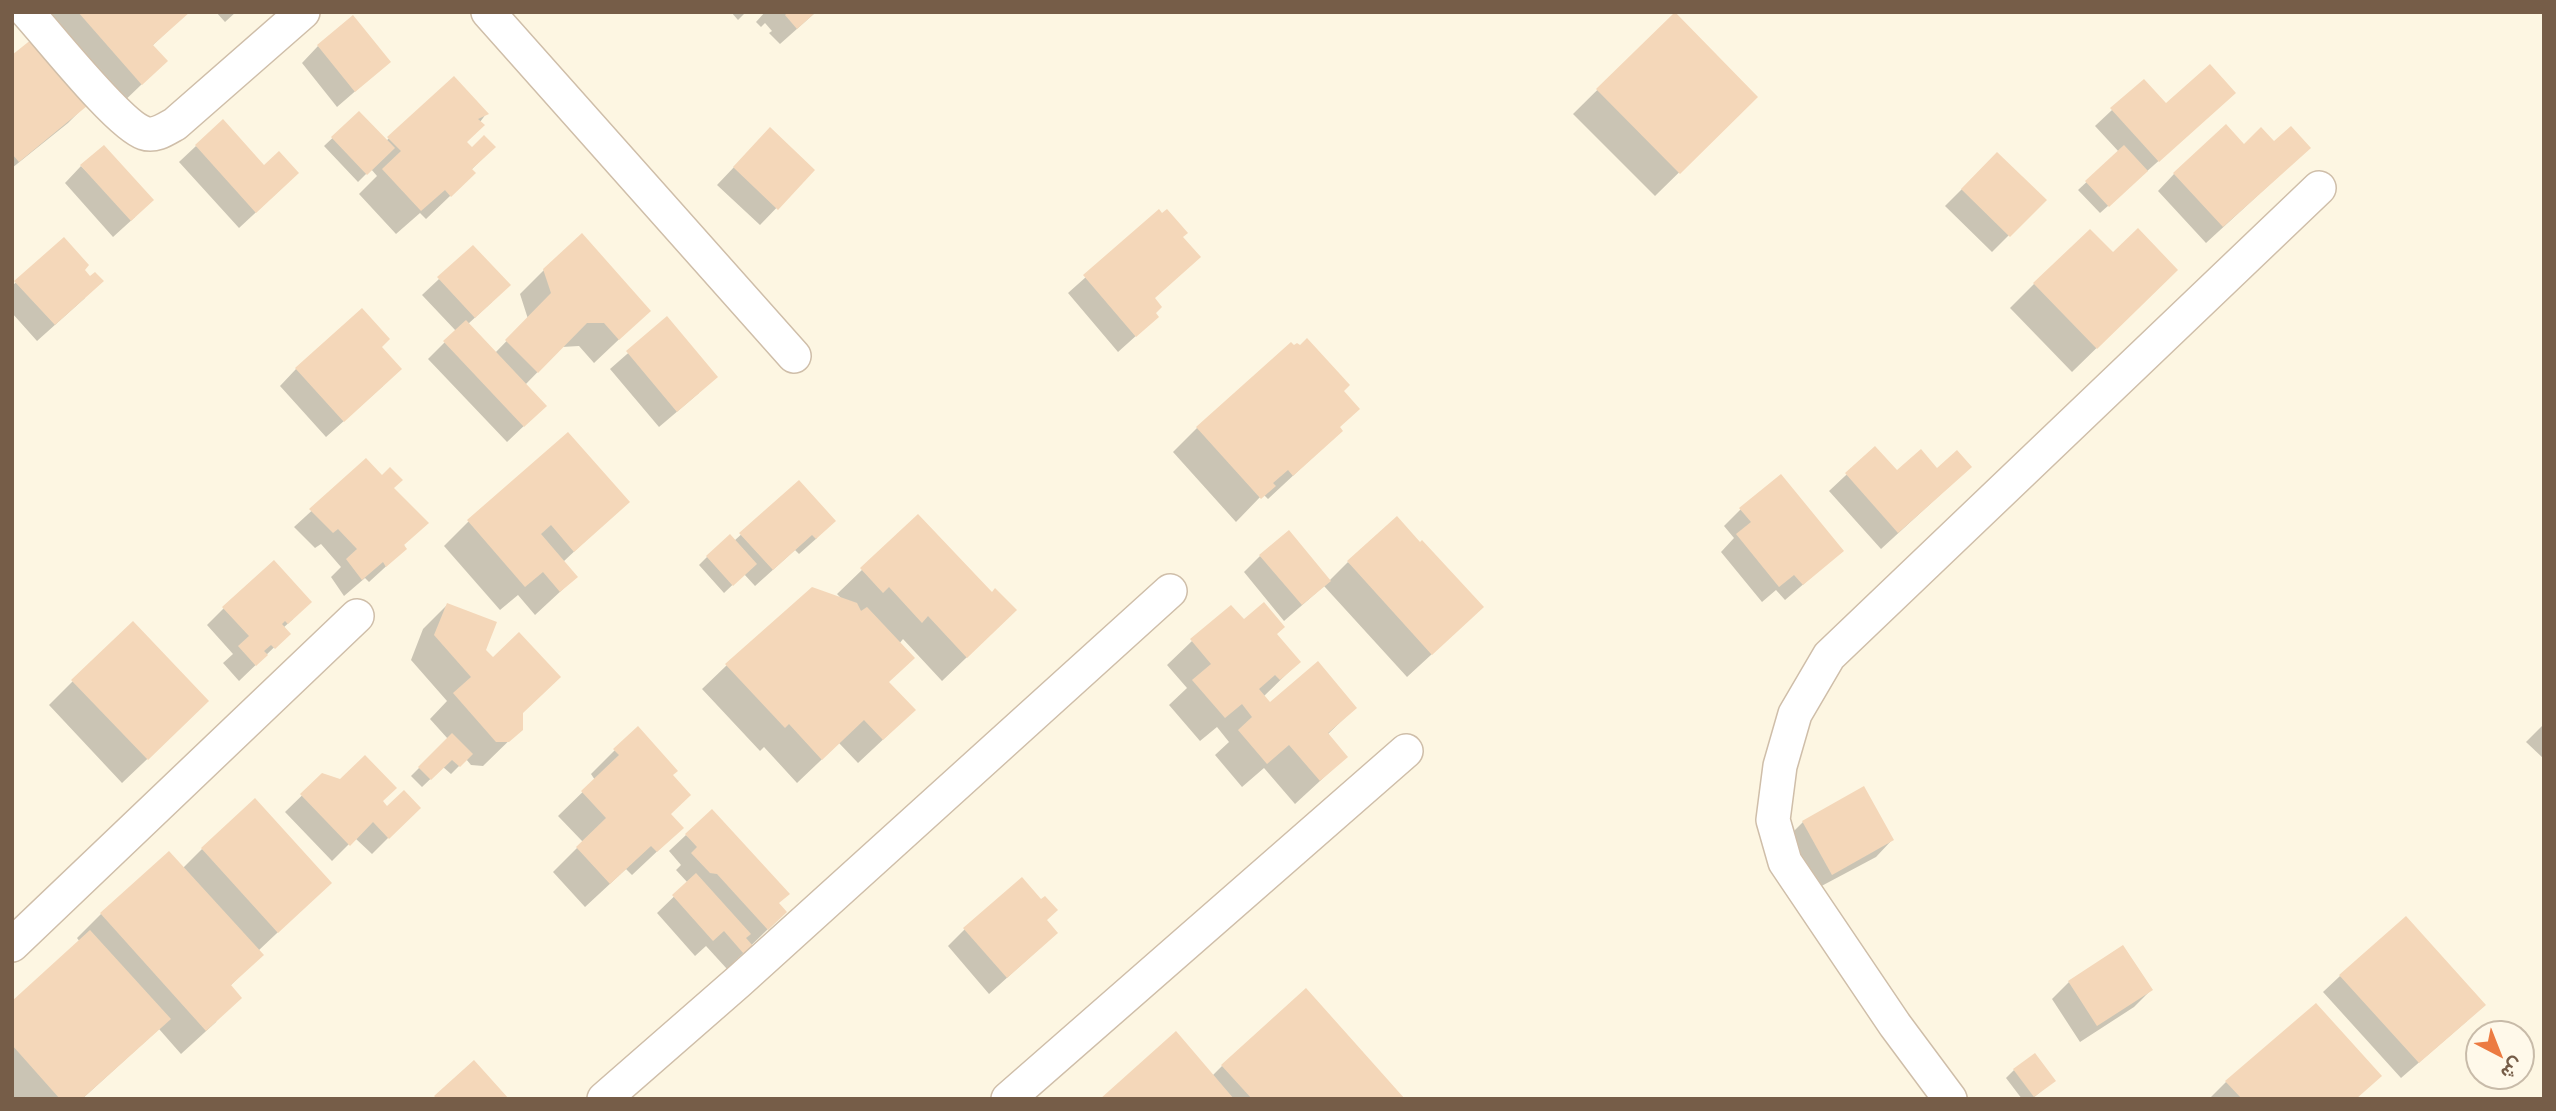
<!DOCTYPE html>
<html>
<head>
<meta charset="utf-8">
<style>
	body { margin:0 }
	#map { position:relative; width:2556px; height:1111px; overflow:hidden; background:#fdf6e2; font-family:"PT Sans Narrow",Vazirmatn,sans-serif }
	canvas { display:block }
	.frame { position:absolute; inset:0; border:14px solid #765d48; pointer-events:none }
	.north { position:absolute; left:2465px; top:1020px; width:70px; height:70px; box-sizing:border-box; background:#fff9ea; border:2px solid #c8bba9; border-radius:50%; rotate:138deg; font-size:19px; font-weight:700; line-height:28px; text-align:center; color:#765d48 }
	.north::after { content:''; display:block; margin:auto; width:24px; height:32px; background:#ec7b42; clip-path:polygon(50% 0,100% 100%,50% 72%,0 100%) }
</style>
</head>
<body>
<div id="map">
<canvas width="2556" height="1111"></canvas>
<div class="frame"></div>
<div class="north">ش</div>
</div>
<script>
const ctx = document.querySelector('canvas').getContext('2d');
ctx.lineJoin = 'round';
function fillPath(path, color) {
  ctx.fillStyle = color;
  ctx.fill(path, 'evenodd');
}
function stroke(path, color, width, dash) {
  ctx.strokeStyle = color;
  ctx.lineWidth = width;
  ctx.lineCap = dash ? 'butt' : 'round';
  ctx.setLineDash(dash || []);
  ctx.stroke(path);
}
fillPath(new Path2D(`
	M 32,12 L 188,12 L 152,46 L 166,61 L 117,108 Z
	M 216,12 L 236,12 L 225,22 Z
	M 731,12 L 746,12 L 738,20 Z
	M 765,12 L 816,12 L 780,44 L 769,33 L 772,31 L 765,23 L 761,27 L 756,22 Z
	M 1674,14 L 1756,97 L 1655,196 L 1573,114 Z
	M 318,46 L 389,62 L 337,107 L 302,63 Z
	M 12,57 L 85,106 L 68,123 L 12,168 Z
	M 454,79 L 486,114 L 465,142 L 472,150 L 494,147 L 471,170 L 474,173 L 426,219 L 420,213 L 396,234 L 359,194 L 377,176 L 371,169 L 358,182 L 324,146 L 359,113 L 386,141 Z
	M 2166,106 L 2217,109 L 2100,213 L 2078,190 L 2119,152 L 2095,126 L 2112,110 Z
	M 196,146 L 280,190 L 239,228 L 179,162 Z
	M 754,146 L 813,170 L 760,225 L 717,185 Z
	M 2244,146 L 2292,164 L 2206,243 L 2158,191 L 2174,174 Z
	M 1997,154 L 2044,200 L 1992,252 L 1945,206 Z
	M 81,166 L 135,217 L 113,237 L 65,183 Z
	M 1159,212 L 1199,257 L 1153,299 L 1153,313 L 1157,317 L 1118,352 L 1068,293 Z
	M 64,239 L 82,270 L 85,298 L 37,341 L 12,313 L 12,286 Z
	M 544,270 L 649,311 L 594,363 L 579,346 L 562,347 L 525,385 L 528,422 L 507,442 L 428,359 L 456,331 L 422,295 L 439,279 L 492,302 L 468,324 L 495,353 L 528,319 L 520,294 Z
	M 2034,284 L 2152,294 L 2072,372 L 2010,308 Z
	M 667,319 L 699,393 L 659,427 L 610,369 Z
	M 380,347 L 383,386 L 326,437 L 280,386 L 296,369 Z
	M 1294,348 L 1342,391 L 1338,428 L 1341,431 L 1268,499 L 1263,494 L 1236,522 L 1173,452 L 1197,428 Z
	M 568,435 L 627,502 L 563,562 L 576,577 L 535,615 L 518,595 L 500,610 L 444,546 L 468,522 Z
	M 1875,448 L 1897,472 L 1937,470 L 1953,483 L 1881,549 L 1829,491 Z
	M 366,461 L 392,488 L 405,549 L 369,582 L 365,578 L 344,596 L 331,577 L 341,567 L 321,544 L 315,548 L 294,527 Z
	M 799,482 L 817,538 L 799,554 L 795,550 L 755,586 L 744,574 L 724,593 L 699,565 L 707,557 L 734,541 Z
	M 1741,509 L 1842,551 L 1785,600 L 1776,590 L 1762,602 L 1721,552 L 1734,538 L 1724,526 Z
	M 918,516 L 990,635 L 942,681 L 903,639 L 899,644 L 888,683 L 889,734 L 858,763 L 839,743 L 797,783 L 764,747 L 760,751 L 702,689 L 727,665 L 843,600 L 837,594 Z
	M 1260,556 L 1329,581 L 1348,562 L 1457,631 L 1407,677 L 1324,586 L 1284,621 L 1244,572 Z
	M 447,605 L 484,651 L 522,714 L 521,729 L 483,766 L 471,765 L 466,759 L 451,774 L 443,767 L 422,787 L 411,776 L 448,739 L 430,719 L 447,701 L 411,660 L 423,629 Z
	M 224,608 L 293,619 L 283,628 L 288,634 L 239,681 L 223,663 L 233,654 L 207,625 Z
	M 1243,622 L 1275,634 L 1299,662 L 1263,697 L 1269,705 L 1355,708 L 1327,735 L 1346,757 L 1295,804 L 1264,768 L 1242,787 L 1215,755 L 1229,742 L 1217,727 L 1200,741 L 1169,705 L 1187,688 L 1167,665 L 1192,641 Z
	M 73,681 L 183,725 L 122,783 L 49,705 Z
	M 2544,724 L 2544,759 L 2526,742 Z
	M 615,750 L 671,776 L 669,815 L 682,828 L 632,875 L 626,869 L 585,907 L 553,872 L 583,842 L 558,816 L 595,780 L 591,774 Z
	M 323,775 L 381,801 L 387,808 L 418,808 L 372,854 L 355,838 L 332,861 L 285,812 Z
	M 1803,822 L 1892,840 L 1876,857 L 1814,890 L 1786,839 Z
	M 686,835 L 777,904 L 768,929 L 727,969 L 706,946 L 695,956 L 657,913 L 688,883 L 676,870 L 681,865 L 669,851 Z
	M 202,849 L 330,883 L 258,951 L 261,955 L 229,987 L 216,1022 L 181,1054 L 159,1029 L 82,1099 L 14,1099 L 12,1096 L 12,1003 L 80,942 L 77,938 L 101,914 L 183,868 Z
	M 1046,920 L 1039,949 L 989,994 L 948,946 L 965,929 Z
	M 2340,976 L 2467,1021 L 2401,1078 L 2323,992 Z
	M 2069,982 L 2151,990 L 2134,1007 L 2080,1042 L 2052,999 Z
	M 1222,1066 L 1403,1099 L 1103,1099 L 1212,1076 Z
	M 2014,1070 L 2045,1088 L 2032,1099 L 2022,1099 L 2006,1078 Z
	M 2226,1082 L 2356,1099 L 2210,1098 Z`), '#0003');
fillPath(new Path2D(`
	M 78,12 L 190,12 L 153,45 L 168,61 L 142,85 Z
	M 788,12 L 816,12 L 797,29 L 785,15 Z
	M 1675,12 L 1758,97 L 1680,174 L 1596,89 Z
	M 353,15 L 391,62 L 355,92 L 317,45 Z
	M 32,39 L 87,106 L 19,162 L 12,154 L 12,55 Z
	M 2210,64 L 2236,93 L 2159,162 L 2110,108 L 2144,79 L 2166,103 Z
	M 454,76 L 489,114 L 478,119 L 485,125 L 467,142 L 472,147 L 484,135 L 496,147 L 472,169 L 476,173 L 451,197 L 445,190 L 421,211 L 382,169 L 401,151 L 387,137 Z
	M 359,111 L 395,148 L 367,175 L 331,137 Z
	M 223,119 L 264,165 L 279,151 L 299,173 L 256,213 L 195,145 Z
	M 2226,124 L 2244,144 L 2261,127 L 2274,141 L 2291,126 L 2311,148 L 2223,227 L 2173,173 Z
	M 770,127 L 815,170 L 778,210 L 733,167 Z
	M 104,145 L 154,200 L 131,221 L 80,165 Z
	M 2124,145 L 2148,171 L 2109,207 L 2085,181 Z
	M 1997,152 L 2047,200 L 2010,237 L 1961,189 Z
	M 1159,209 L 1162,213 L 1167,209 L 1188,233 L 1183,237 L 1201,257 L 1155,298 L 1162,307 L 1156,313 L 1159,317 L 1136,337 L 1083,275 Z
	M 2138,228 L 2178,270 L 2097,349 L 2033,283 L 2090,229 L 2113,252 Z
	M 582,233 L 651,311 L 619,340 L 604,323 L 587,323 L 538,373 L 505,340 L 551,293 L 543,269 Z
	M 64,237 L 89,265 L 85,270 L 90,276 L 95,272 L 104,281 L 55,325 L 14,281 Z
	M 473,245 L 511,285 L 475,318 L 437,277 Z
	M 362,308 L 390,339 L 382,347 L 402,369 L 344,422 L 295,368 Z
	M 667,316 L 718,377 L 677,412 L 626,351 Z
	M 466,320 L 547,406 L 524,427 L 443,341 Z
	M 1307,338 L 1350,385 L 1344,391 L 1360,409 L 1340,427 L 1343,431 L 1293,476 L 1288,470 L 1273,483 L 1276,486 L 1261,499 L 1196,427 L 1291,342 L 1294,345 L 1297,343 L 1300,345 Z
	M 568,432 L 630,502 L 574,552 L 551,525 L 541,534 L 578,577 L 560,592 L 543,572 L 525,587 L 467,520 Z
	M 1875,446 L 1897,470 L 1921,449 L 1937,468 L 1957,450 L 1972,467 L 1898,533 L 1845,473 Z
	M 366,458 L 382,475 L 390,467 L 403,480 L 394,488 L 429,523 L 404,545 L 407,549 L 386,567 L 383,562 L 362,580 L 346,559 L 357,549 L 338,529 L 333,533 L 309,509 Z
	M 1781,474 L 1844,551 L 1803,585 L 1794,575 L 1779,587 L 1736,534 L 1751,522 L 1739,508 Z
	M 799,480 L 836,521 L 816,539 L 812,535 L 773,570 L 739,533 Z
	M 918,514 L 992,592 L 995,588 L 1017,610 L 967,658 L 928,616 L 922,623 L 889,587 L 883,593 L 860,568 Z
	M 1397,516 L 1420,542 L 1422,540 L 1484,607 L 1432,655 L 1347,561 Z
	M 1289,530 L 1331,581 L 1302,605 L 1259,555 Z
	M 730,534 L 757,564 L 733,586 L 706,556 Z
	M 274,560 L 312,602 L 288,624 L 285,621 L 282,624 L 291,634 L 275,649 L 271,645 L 264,651 L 268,655 L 256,666 L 238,646 L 249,636 L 222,607 Z
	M 812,587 L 857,603 L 861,611 L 867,607 L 915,658 L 889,682 L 916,710 L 883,740 L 864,720 L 822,760 L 789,724 L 785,728 L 725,664 Z
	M 1264,602 L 1285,627 L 1277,634 L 1301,662 L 1280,680 L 1275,675 L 1259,689 L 1270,702 L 1318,661 L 1357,708 L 1328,733 L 1348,757 L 1320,781 L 1289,745 L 1267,764 L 1238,730 L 1252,717 L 1242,704 L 1225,718 L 1192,680 L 1211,664 L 1190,639 L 1231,605 L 1244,619 Z
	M 447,603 L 497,622 L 486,650 L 493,657 L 519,632 L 561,677 L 523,713 L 523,730 L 509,742 L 496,742 L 453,693 L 471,677 L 434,635 Z
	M 133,621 L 209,701 L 148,760 L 71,680 Z
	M 638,726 L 678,771 L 673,775 L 691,795 L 671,814 L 684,828 L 657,852 L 651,846 L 610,884 L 576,847 L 606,818 L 581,791 L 619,755 L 613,749 Z
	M 452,733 L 473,754 L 460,767 L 452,760 L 431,780 L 418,767 Z
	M 365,755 L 397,788 L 383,801 L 387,806 L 404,790 L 421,808 L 389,839 L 373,822 L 350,846 L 300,794 L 322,773 L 340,779 Z
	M 1864,786 L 1894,840 L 1832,875 L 1802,821 Z
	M 255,798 L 332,883 L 278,933 L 201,848 Z
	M 712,809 L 790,894 L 779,903 L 787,912 L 768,930 L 717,874 L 710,873 L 691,853 L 697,847 L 685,834 Z
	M 169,851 L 264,955 L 231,985 L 242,998 L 206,1031 L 100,913 Z
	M 696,873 L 751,934 L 746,938 L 753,946 L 744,954 L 724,931 L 713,941 L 672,895 Z
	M 1022,877 L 1041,899 L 1045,896 L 1058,910 L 1047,920 L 1058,933 L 1007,978 L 963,928 Z
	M 2406,916 L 2486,1005 L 2419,1063 L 2339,975 Z
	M 90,930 L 171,1019 L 82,1099 L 60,1099 L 12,1045 L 12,1001 Z
	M 2123,945 L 2153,990 L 2097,1026 L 2068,981 Z
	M 1306,988 L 1405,1099 L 1252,1099 L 1221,1065 Z
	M 2316,1003 L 2382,1076 L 2356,1099 L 2242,1099 L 2225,1081 Z
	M 1176,1031 L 1234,1099 L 1100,1099 Z
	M 2035,1053 L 2056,1081 L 2034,1097 L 2013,1069 Z
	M 474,1060 L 509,1099 L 437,1099 L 434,1096 Z`), '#f4d7b9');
const street = new Path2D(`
	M 27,12 C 49,36 119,125 144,133 C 155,137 166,129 175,124 L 303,12
	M 488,12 L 794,356
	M 12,945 L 357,616
	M 604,1099 L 738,982 L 1170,591
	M 1008,1099 L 1406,751
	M 1950,1099 L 1895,1025 L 1785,862 L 1773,820 L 1780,766 L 1795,714 L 1829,656 L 2319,188`);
stroke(street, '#cfbea9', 36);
stroke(street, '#fff', 33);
</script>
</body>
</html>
